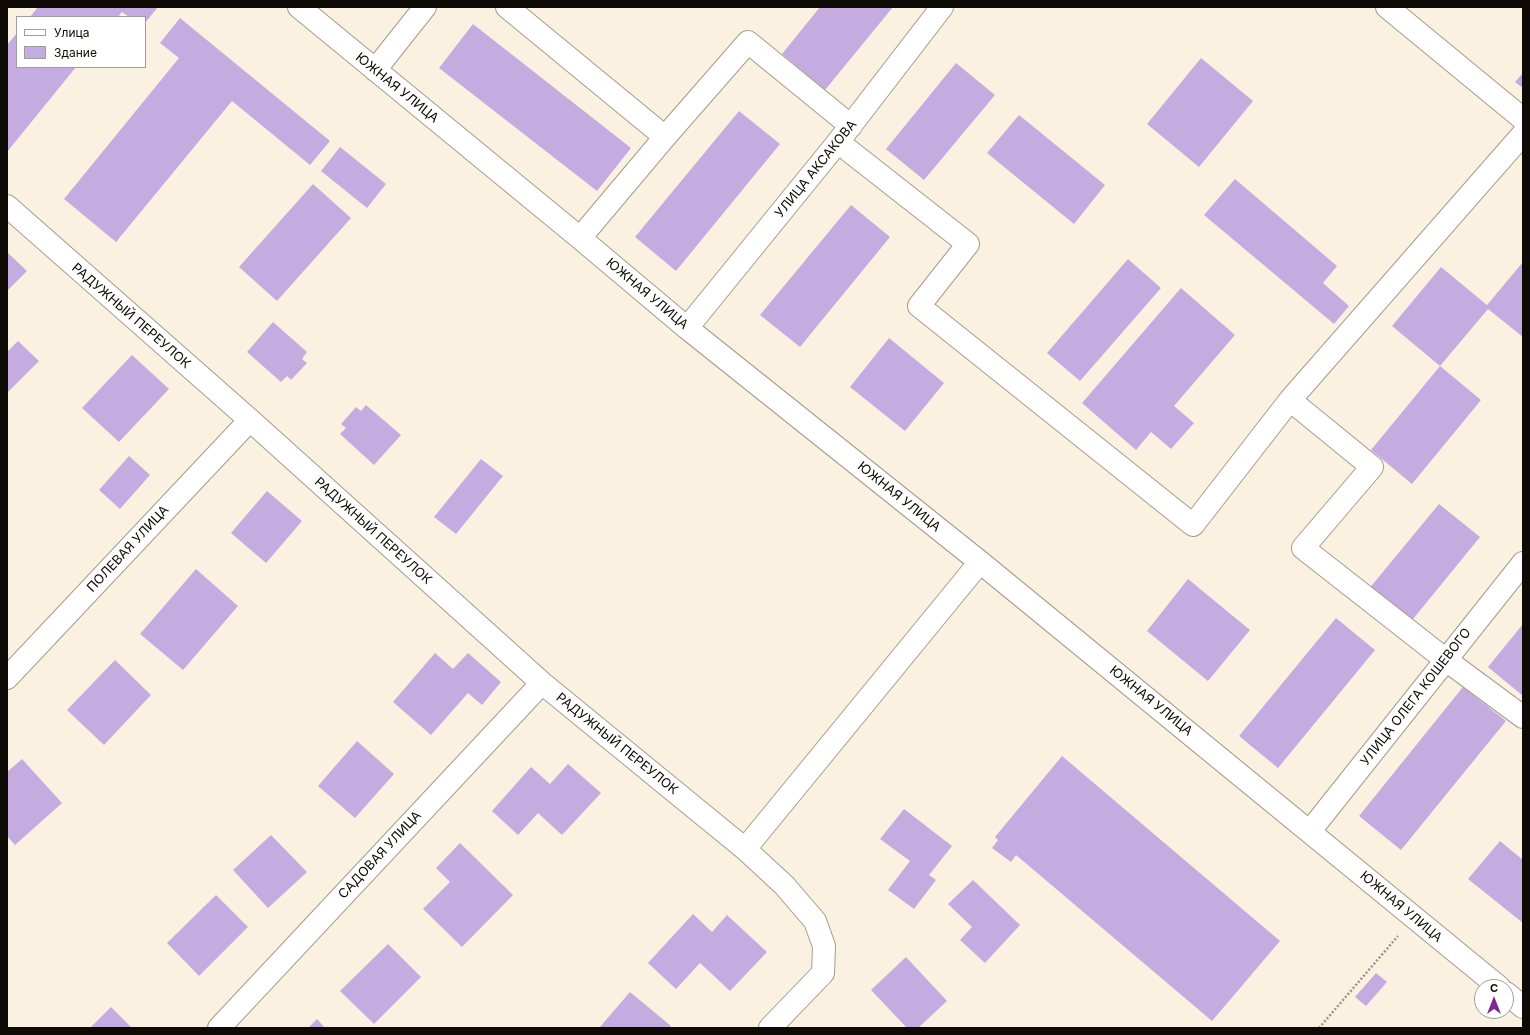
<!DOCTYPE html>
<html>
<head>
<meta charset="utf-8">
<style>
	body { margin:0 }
	#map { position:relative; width:1530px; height:1035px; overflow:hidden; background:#faf1e1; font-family:Inter,sans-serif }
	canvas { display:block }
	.frame { position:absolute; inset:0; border:8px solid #0e0b06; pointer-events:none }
	.legend { position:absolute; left:16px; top:16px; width:130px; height:52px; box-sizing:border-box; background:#fff; border:1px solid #9f9d9b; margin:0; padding:5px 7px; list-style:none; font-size:12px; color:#0e0b06 }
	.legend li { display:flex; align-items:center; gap:8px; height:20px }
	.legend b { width:20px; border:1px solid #9f9d9b }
	.north { position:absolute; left:1474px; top:979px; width:40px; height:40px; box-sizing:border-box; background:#fff; border:1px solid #9f9d9b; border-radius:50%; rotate:0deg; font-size:11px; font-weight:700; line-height:16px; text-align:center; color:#0e0b06 }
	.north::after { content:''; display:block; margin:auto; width:14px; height:18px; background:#7d2897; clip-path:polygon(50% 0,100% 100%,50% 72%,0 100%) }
</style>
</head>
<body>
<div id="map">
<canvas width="1530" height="1035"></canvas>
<div class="frame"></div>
<ul class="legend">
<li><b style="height:5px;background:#fff"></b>Улица</li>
<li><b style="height:11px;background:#c4ace0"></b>Здание</li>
</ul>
<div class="north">С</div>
</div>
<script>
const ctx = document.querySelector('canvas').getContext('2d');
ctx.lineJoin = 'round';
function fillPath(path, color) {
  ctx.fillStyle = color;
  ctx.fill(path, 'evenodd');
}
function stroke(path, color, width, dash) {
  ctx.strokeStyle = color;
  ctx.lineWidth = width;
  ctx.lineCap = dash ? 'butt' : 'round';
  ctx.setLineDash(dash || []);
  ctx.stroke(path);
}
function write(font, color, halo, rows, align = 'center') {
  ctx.font = font + ' Inter,sans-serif';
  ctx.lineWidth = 4;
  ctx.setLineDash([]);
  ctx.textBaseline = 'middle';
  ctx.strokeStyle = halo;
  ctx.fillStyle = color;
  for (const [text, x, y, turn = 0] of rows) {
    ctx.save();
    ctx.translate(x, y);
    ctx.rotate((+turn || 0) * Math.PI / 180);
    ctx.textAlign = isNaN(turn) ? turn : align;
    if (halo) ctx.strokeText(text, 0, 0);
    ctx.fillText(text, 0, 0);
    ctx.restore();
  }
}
fillPath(new Path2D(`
	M 38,7 L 158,7 L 145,23 L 145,17 L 129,17 L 122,12 L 118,17 L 30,17 Z
	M 820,7 L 893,7 L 825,90 L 782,54 Z
	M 180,18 L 330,141 L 310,165 L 232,101 L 116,242 L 64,199 L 179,58 L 160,43 Z
	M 473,24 L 631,148 L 597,191 L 439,68 Z
	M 17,33 L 17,67 L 76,67 L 7,152 L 7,45 Z
	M 1201,58 L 1253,101 L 1199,167 L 1147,124 Z
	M 956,63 L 995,95 L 924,180 L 886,149 Z
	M 1523,73 L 1523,88 L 1515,82 Z
	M 739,111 L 780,144 L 676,271 L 635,237 Z
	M 1019,115 L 1105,185 L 1074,224 L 987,153 Z
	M 340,147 L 386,184 L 367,208 L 321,171 Z
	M 1235,179 L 1337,266 L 1323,283 L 1349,306 L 1334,324 L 1204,215 Z
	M 313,184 L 351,218 L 277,301 L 239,267 Z
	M 851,205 L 890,237 L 800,347 L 760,315 Z
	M 7,252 L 27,271 L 7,291 Z
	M 1128,259 L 1161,288 L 1080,381 L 1047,353 Z
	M 1523,262 L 1523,337 L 1488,309 L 1440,366 L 1392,326 L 1441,267 L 1487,305 Z
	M 1181,288 L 1235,335 L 1174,406 L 1194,423 L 1171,449 L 1151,432 L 1136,450 L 1082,403 Z
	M 273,322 L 307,352 L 302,359 L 307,363 L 291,380 L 287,376 L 281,382 L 247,352 Z
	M 889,338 L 944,383 L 905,431 L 850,387 Z
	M 18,341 L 39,361 L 7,393 L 7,352 Z
	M 132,355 L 169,389 L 119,442 L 82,408 Z
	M 1440,366 L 1481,400 L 1412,484 L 1371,450 Z
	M 366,405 L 401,435 L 374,465 L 340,434 L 346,428 L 341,424 L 356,407 L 361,411 Z
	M 129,456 L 150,475 L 120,509 L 99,490 Z
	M 481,459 L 503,476 L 456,534 L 434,517 Z
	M 267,491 L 302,521 L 266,563 L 231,533 Z
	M 1439,504 L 1480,537 L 1409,624 L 1368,590 Z
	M 196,569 L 238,606 L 183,670 L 140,634 Z
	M 1188,579 L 1250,630 L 1208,681 L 1147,631 Z
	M 1336,618 L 1375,650 L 1278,768 L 1239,736 Z
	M 1523,624 L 1523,696 L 1488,667 Z
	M 435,653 L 453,669 L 468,653 L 501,682 L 482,705 L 468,693 L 431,735 L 393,702 Z
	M 115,660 L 151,695 L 104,745 L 67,710 Z
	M 1463,687 L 1506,721 L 1401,850 L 1359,816 Z
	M 357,741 L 394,774 L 355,818 L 318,786 Z
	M 1062,756 L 1280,941 L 1212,1021 L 1016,855 L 1011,862 L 992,848 L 998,840 L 995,837 Z
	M 22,759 L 62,803 L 15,845 L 7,836 L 7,772 Z
	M 568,764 L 601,793 L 562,835 L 538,813 L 518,835 L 492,811 L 531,767 L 550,784 Z
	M 904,809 L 952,846 L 929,875 L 936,880 L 914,909 L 888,890 L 910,861 L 880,839 Z
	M 271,835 L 307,872 L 268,908 L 233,870 Z
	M 1500,841 L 1523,860 L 1523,923 L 1468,879 Z
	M 460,843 L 513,895 L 462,947 L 423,909 L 450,882 L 436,868 Z
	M 973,880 L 1020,925 L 985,963 L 960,940 L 972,927 L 948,904 Z
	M 216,895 L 248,927 L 199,976 L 167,943 Z
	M 693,914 L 712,932 L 727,915 L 767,952 L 730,991 L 700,963 L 676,989 L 648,963 Z
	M 388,944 L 421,977 L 374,1024 L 340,991 Z
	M 906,957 L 947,1001 L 918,1028 L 907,1028 L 871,990 Z
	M 1376,973 L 1387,982 L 1366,1006 L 1355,997 Z
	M 630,992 L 671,1026 L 669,1028 L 599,1028 Z
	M 111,1007 L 132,1028 L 90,1028 Z
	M 317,1019 L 325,1028 L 308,1028 Z`), '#c4ace0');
const minor = new Path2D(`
	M 299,7 L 580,238 L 687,328 L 980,562 L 1499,987
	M 507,7 L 665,137
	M 1387,7 L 1523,119
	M 375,70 L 425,7
	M 1523,134 L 1290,400 L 1372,467 L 1303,548 L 1446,660 L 1523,717
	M 838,142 L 968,244 L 919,306 L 1193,525 L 1290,400
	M 7,206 L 250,420 L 542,683 L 745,849 L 784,885 L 815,921 L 824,946 L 823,973 L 770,1028
	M 580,238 L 665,137 L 748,42 L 851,126
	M 687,328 L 838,142 L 942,7
	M 7,678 L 250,420
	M 1310,831 L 1523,563
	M 745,849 L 980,562
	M 1506,993 L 1523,1007
	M 219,1028 L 542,683`);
stroke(minor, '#a49c8d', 24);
stroke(new Path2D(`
	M 1319,1028 L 1398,936`), '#9a9488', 2.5, [2, 2]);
stroke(minor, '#fff', 22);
write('13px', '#0e0b06', '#fff', [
	["ЮЖНАЯ УЛИЦА",397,88,39],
	["УЛИЦА АКСАКОВА",816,169,-51],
	["ЮЖНАЯ УЛИЦА",647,294,40],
	["РАДУЖНЫЙ ПЕРЕУЛОК",131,316,41],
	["ЮЖНАЯ УЛИЦА",899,497,39],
	["РАДУЖНЫЙ ПЕРЕУЛОК",373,531,42],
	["ПОЛЕВАЯ УЛИЦА",128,549,-47],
	["УЛИЦА ОЛЕГА КОШЕВОГО",1416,697,-52],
	["ЮЖНАЯ УЛИЦА",1151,701,39],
	["РАДУЖНЫЙ ПЕРЕУЛОК",617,744,39],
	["САДОВАЯ УЛИЦА",380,855,-47],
	["ЮЖНАЯ УЛИЦА",1401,907,40]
]);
</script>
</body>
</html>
